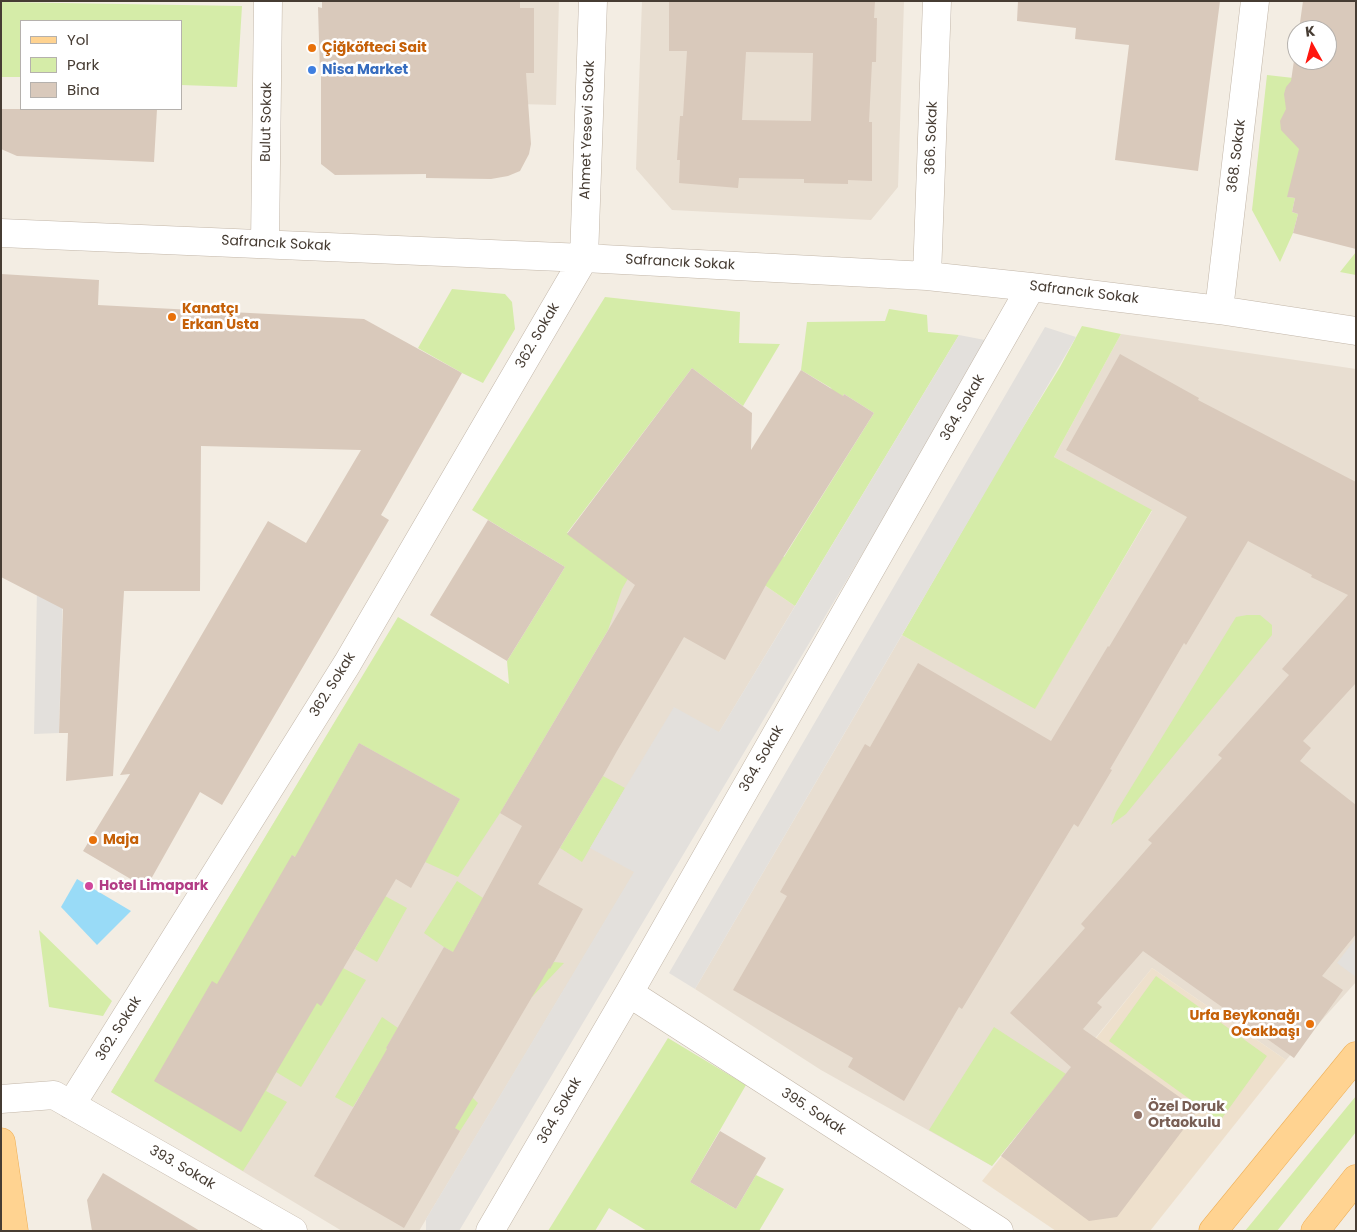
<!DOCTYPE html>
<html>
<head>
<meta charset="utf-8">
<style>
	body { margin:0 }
	#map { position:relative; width:1357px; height:1232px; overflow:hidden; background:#f3ede3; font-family:Poppins,sans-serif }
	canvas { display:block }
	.frame { position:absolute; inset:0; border:2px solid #463c33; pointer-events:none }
	.legend { position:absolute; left:20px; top:20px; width:162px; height:90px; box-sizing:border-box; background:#fff; border:1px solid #b5b1ad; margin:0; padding:6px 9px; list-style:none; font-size:15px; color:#463c33 }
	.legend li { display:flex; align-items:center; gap:10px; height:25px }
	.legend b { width:25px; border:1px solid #b5b1ad }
	.north { position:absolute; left:1287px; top:20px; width:50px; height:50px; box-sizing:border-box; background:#fff; border:1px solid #b5b1ad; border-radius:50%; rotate:353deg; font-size:14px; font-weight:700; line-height:20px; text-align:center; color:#463c33 }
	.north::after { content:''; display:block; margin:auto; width:18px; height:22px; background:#ff170f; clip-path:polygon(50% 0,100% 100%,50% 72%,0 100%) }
</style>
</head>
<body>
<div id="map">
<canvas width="1357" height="1232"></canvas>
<div class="frame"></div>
<ul class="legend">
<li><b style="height:6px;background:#ffd391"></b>Yol</li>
<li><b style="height:14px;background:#d5eca8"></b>Park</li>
<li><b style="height:14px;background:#d9c9bb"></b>Bina</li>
</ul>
<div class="north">K</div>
</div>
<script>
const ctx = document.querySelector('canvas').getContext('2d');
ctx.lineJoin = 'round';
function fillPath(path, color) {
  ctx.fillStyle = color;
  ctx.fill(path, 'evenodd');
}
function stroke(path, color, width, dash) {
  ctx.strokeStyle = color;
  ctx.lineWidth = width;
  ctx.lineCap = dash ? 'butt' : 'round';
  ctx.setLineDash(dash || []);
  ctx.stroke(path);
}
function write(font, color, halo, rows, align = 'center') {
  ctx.font = font + ' Poppins,sans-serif';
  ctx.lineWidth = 5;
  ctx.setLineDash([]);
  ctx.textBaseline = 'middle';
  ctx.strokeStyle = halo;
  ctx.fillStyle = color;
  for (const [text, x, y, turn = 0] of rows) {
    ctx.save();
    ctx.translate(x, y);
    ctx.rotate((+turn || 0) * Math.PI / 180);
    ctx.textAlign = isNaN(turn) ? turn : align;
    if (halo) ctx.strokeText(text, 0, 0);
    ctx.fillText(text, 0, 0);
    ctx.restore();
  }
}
fillPath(new Path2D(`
	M 412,1 L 559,1 L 556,105 L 409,101 Z
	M 642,1 L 904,1 L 898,187 L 871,220 L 672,210 L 636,169 Z
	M 1121,334 L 1356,369 L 1356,982 L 1286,1060 L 1152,968 L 992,1166 L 821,1070 L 695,989 L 902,635 L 1035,708 L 1152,511 L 1054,457 Z
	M 659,524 L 757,580 L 795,606 L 419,1231 L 342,1231 L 111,1092 L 344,707 L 465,779 Z`), '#e8ded1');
fillPath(new Path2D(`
	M 1152,968 L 1286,1060 L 1150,1231 L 1056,1231 L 982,1181 Z`), '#eee0cc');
fillPath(new Path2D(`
	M 1,2 L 242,6 L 237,87 L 181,85 L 181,21 L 21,21 L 21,77 L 1,77 Z
	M 1267,75 L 1320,81 L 1288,197 L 1295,198 L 1292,212 L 1298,214 L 1293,233 L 1280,262 L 1252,210 Z
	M 1356,252 L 1356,275 L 1340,272 Z
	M 452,289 L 505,294 L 512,302 L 515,329 L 483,383 L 462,373 L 418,348 Z
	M 605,297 L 740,312 L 739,343 L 780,344 L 743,406 L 692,368 L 567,533 L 659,524 L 622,589 L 608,630 L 500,813 L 458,877 L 425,862 L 460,799 L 359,743 L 310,831 L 325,874 L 292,855 L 321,1005 L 343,968 L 366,980 L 301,1087 L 276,1072 L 266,1091 L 287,1102 L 243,1171 L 111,1092 L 398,617 L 509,684 L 507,661 L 565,567 L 472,510 Z
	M 889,309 L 927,315 L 928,332 L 959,335 L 795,606 L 757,580 L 773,551 L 784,557 L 874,413 L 844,394 L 838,404 L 831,388 L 801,370 L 807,322 L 885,321 Z
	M 1082,326 L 1121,334 L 1054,457 L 1152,510 L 1035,709 L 902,635 L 1006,455 L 1060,367 Z
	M 1247,615 L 1260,615 L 1272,625 L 1272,635 L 1126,814 L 1111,825 L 1116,812 L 1236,617 Z
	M 603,776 L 625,788 L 582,862 L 560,848 Z
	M 457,881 L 483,898 L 468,924 L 549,968 L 554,962 L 564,963 L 532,997 L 444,947 L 424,933 Z
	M 376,891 L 407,908 L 377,962 L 355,949 L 380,906 Z
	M 39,930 L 112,1001 L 103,1016 L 49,1007 Z
	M 1156,976 L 1267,1056 L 1220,1121 L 1109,1041 Z
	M 382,1017 L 398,1028 L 386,1048 L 473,1098 L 478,1103 L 460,1131 L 370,1079 L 353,1107 L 335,1097 Z
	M 994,1027 L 1066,1074 L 992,1166 L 929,1130 Z
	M 668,1038 L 746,1085 L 690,1182 L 736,1209 L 756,1175 L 784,1189 L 759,1231 L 647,1231 L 609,1208 L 595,1231 L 548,1231 Z
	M 1356,1096 L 1356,1132 L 1277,1231 L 1245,1231 Z`), '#d5eca8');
fillPath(new Path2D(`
	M 1045,327 L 1076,337 L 695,989 L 669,973 Z
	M 959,335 L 985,340 L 976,363 L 459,1231 L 426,1231 L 426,1219 L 634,872 L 590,848 L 625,788 L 674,707 L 719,732 Z
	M 37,590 L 63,590 L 59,733 L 34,734 Z
	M 1356,938 L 1356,977 L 1337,963 Z`), '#e3e0dc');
fillPath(new Path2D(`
	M 77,879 L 131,911 L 97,945 L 61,907 Z`), '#99dbf7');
fillPath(new Path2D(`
	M 322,1 L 520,1 L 520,8 L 534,8 L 534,73 L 526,73 L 531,144 L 529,154 L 520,171 L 508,176 L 491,179 L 426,178 L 426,174 L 335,175 L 321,164 L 321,75 L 320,75 L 318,7 L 322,8 Z
	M 669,1 L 875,1 L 874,18 L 877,18 L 876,62 L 872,62 L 869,122 L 872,122 L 872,181 L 848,180 L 848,184 L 804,183 L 804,179 L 739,178 L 738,188 L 679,183 L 680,160 L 677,160 L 680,116 L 683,116 L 687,51 L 669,51 ZM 746,52 L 813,53 L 811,121 L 742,120 Z
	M 1018,1 L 1220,1 L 1198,171 L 1115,160 L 1129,45 L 1075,39 L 1076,28 L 1017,21 Z
	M 1303,1 L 1356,1 L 1356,249 L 1293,233 L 1298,214 L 1292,212 L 1295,198 L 1287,197 L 1299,149 L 1281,130 L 1280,121 L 1286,109 L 1284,94 L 1286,87 L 1291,81 L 1297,40 L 1297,60 L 1327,60 L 1327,30 L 1299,30 Z
	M 1,109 L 157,109 L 154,162 L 17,156 L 1,149 Z
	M 1,274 L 99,280 L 98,305 L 364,319 L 462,373 L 381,515 L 389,520 L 222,805 L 200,792 L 146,888 L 83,851 L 130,774 L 120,775 L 268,521 L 306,543 L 361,450 L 201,446 L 200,591 L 124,591 L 113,776 L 66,781 L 68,733 L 59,733 L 63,609 L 1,577 Z
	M 1120,354 L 1199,398 L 1198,400 L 1356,482 L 1356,683 L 1303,741 L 1311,748 L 1300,761 L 1356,805 L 1356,934 L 1322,976 L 1343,990 L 1294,1058 L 1143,951 L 1097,1003 L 1102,1007 L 1083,1029 L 1198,1110 L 1117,1217 L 1089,1221 L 1001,1156 L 1071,1067 L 1010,1013 L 1085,928 L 1081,924 L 1152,843 L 1148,840 L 1222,758 L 1218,755 L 1289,675 L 1282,669 L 1348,595 L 1311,577 L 1312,575 L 1248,541 L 1186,645 L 1184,643 L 1110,769 L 1112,770 L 1078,827 L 1074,824 L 962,1009 L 959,1007 L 904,1101 L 848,1067 L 853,1058 L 733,990 L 787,896 L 780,892 L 865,744 L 870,747 L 918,663 L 1051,741 L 1108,646 L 1109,647 L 1187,517 L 1066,450 Z
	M 692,368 L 752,413 L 751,450 L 801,370 L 843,396 L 844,394 L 874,413 L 767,583 L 725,660 L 684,637 L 617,751 L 603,776 L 538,884 L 583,909 L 550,969 L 549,968 L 455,1128 L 460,1131 L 404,1228 L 314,1176 L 387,1049 L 386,1048 L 444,947 L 453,952 L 522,826 L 500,813 L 635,585 L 567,534 Z
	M 488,520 L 565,567 L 507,661 L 430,615 Z
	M 359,743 L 460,799 L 411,888 L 396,879 L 321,1006 L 317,1003 L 241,1132 L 154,1081 L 212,981 L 217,984 L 292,855 L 295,857 Z
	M 720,1131 L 766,1158 L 736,1209 L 690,1182 Z
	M 103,1173 L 200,1231 L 92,1231 L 87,1200 Z`), '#d9c9bb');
const minor = new Path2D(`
	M 1,233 L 584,258 L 927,276 L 1031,287 L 1219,310 L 1356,331
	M 265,244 L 268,1
	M 927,276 L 937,1
	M 1219,310 L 1255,1
	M 629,993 L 999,1231
	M 1,1099 L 54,1095 L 293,1231
	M 71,1105 L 347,664 L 584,258 L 593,1
	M 490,1231 L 629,993 L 1031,287`);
const major = new Path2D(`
	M 1,1142 L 14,1231
	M 1213,1231 L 1356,1056
	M 1315,1231 L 1356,1179`);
stroke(minor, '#c2b6a8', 29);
stroke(major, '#eeaf56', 29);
stroke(minor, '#fff', 28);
stroke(major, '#ffd391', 28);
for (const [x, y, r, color] of [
	[312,48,5,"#e8710a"],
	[312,70,5,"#3f7fe0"],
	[172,317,5,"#e8710a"],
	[93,840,5,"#e8710a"],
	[89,886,5,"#d1479c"],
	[1310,1024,5,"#e8710a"],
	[1138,1115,5,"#8d6e63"]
]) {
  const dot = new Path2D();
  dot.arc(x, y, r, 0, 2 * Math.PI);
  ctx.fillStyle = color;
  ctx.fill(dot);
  stroke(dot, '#fff', 2);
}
write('bold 14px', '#c56008', '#fff', [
	["Çiğköfteci Sait",322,48],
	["Kanatçı",182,309],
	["Erkan Usta",182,325],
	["Maja",103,840],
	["Urfa Beykonağı",1300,1016,"right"],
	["Ocakbaşı",1300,1032,"right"]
], 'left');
write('bold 14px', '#366cbe', '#fff', [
	["Nisa Market",322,70]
], 'left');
write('14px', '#463c33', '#fff', [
	["Bulut Sokak",267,122,-89],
	["Ahmet Yesevi Sokak",588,130,-88],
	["366. Sokak",932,138,-88],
	["368. Sokak",1237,156,-83],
	["Safrancık Sokak",276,244,3],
	["Safrancık Sokak",680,263,3],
	["Safrancık Sokak",1084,293,7],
	["362. Sokak",538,336,-60],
	["364. Sokak",963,408,-60],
	["362. Sokak",333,685,-58],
	["364. Sokak",762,759,-60],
	["362. Sokak",119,1029,-58],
	["364. Sokak",560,1111,-60],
	["395. Sokak",813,1112,33],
	["393. Sokak",182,1168,30]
]);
write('bold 14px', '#b23c85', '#fff', [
	["Hotel Limapark",99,886]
], 'left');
write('bold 14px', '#785e54', '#fff', [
	["Özel Doruk",1148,1107],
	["Ortaokulu",1148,1123]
], 'left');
</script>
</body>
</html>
